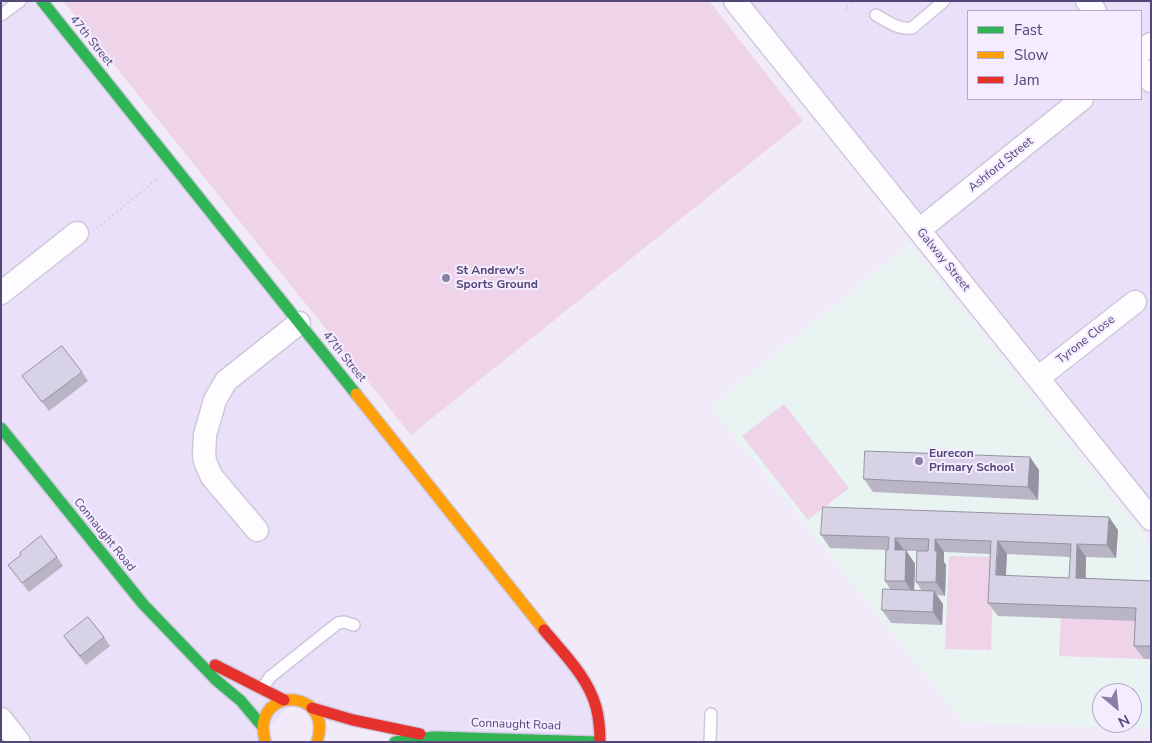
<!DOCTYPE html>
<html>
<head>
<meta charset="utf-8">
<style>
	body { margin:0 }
	#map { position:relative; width:1152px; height:743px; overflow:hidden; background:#f1eaf8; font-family:"Nunito Sans",sans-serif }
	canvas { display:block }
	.frame { position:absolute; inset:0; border:2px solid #514779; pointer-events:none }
	.legend { position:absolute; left:967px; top:10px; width:175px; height:90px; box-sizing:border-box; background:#f5ecff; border:1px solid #b3aac9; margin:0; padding:6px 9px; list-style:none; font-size:15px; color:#514779 }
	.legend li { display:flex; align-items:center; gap:10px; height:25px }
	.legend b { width:25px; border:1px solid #b3aac9 }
	.north { position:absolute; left:1092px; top:683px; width:50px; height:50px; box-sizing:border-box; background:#f5ecff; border:1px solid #b3aac9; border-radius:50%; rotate:152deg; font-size:14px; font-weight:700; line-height:20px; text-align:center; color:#514779 }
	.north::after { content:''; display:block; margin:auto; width:18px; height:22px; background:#8980a5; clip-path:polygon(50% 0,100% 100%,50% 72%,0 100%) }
</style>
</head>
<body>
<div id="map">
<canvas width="1152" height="743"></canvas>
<div class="frame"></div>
<ul class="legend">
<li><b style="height:6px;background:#30b455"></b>Fast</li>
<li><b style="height:6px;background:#ff9f0a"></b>Slow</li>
<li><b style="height:6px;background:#e5322d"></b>Jam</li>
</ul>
<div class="north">N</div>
</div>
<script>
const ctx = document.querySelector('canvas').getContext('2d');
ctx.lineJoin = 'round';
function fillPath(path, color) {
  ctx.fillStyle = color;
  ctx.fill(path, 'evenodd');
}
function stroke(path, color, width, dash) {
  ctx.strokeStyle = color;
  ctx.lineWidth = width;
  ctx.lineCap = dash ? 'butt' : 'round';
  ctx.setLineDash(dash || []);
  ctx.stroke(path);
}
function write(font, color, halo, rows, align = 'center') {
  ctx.font = font + ' "Nunito Sans",sans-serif';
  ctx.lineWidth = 4;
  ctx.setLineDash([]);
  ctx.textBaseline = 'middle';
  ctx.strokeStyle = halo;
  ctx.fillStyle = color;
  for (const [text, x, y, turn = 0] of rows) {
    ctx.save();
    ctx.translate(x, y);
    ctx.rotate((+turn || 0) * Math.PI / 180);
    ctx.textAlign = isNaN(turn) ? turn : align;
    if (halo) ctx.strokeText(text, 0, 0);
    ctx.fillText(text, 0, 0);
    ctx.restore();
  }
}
fillPath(new Path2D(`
	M 1,1 L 40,1 L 579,676 L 599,741 L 624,742 L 434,735 L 295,698 L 257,742 L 1,742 Z
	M 735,1 L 1151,1 L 1151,521 ZM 968,11 L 1141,11 L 1141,99 L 968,99 Z`), '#ebe0fa');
fillPath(new Path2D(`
	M 910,243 L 1151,544 L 1151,729 L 964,723 L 711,407 ZM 1102,693 L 1132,693 L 1132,723 L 1102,723 Z`), '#e8f3f2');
fillPath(new Path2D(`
	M 63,1 L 709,1 L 803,121 L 411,435 Z
	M 784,404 L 849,488 L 808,520 L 742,436 Z
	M 949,556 L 994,557 L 991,650 L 945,649 Z
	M 1061,618 L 1145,621 L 1144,659 L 1059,656 Z`), '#efd3e8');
const lane = new Path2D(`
	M 1,15 L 20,1
	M 876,15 C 887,21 898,30 912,28 L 944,1
	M 262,689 L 270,677 L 338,623 L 344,622 L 354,625
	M 710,742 L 711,714`);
const street = new Path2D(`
	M 735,1 L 1151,519
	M 1087,1 L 1095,11
	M 1141,51 L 1151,44
	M 1141,68 L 1151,81
	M 919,230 L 1082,99
	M 1,293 L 77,233
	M 1038,378 L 1135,302
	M 257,530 L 212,477 L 206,464 L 204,456 L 205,435 L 215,400 L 226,381 L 299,323
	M 1,719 L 19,742`);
const fast = new Path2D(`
	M 42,1 L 356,394
	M 1,428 L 143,604 L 216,680 L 241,701 L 262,726
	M 395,742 L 434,737 L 597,742`);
const slow = new Path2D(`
	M 356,394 L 544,630
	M 265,741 C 264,736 263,730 263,725 C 268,685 333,694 317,742`);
const jam = new Path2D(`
	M 544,630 C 563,653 588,677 596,707 C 599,718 600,730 600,742
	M 215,665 L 284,700
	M 312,708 L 353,720 L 420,734`);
stroke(lane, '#cdc8da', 14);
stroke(street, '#cdc8da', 25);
stroke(fast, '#cfc8dc', 14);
stroke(slow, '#cfc8dc', 14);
stroke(jam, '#cfc8dc', 14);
stroke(new Path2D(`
	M 847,10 L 845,8 L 853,1
	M 97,228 L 156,180`), '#cdcada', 3, [1, 4]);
stroke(lane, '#fdfcfe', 11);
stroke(street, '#fdfcfe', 22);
stroke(fast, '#30b455', 11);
stroke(slow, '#ff9f0a', 11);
stroke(jam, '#e5322d', 11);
fillPath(new Path2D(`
	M 82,372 L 88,381 L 49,411 L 22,376 Z
	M 1039,470 L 1038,500 L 873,492 L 864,479 Z
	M 1118,530 L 1116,558 L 1086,557 L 1086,578 L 1151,581 L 1151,659 L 1144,659 L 1134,646 L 1135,621 L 998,616 L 988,603 L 990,554 L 944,552 L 944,562 L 946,565 L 945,596 L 936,595 L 943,604 L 942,625 L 891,623 L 882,610 L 891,590 L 885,581 L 886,550 L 830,548 L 821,535 ZM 906,551 L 917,551 L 916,582 L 922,591 L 914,590 L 915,564 ZM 1007,554 L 1070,557 L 1069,578 L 1006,576 Z
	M 57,557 L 63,566 L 29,592 L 8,565 Z
	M 64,636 L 104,637 L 110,646 L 86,665 L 70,645 Z`), '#b9b5c5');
fillPath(new Path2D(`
	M 1030,457 L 1039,470 L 1038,500 L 1028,487 Z
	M 1109,517 L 1118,530 L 1116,558 L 1107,545 Z
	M 895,538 L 905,551 L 895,550 Z
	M 935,539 L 944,552 L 944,562 L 946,565 L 945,596 L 936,582 Z
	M 998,541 L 1007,554 L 1005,588 L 996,575 Z
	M 1077,544 L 1086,557 L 1085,591 L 1076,578 Z
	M 906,550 L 915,564 L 914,595 L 905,581 Z
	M 934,591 L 943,604 L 942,625 L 933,612 Z`), '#9693a0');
const building = new Path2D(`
	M 62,346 L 82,372 L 42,402 L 22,376 Z
	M 865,451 L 1030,457 L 1028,487 L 864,479 Z
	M 823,507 L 1109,517 L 1107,545 L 1077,544 L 1076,578 L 1151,581 L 1151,646 L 1134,646 L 1136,608 L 988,603 L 991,541 L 935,539 L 935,551 L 937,551 L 936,582 L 916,582 L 917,551 L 928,551 L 929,539 L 895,538 L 895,550 L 906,550 L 905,581 L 885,581 L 886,550 L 888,550 L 889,537 L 821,535 ZM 998,541 L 1071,544 L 1069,578 L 996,575 Z
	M 41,536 L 57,557 L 22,583 L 8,565 L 21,555 L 20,553 Z
	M 883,589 L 934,591 L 933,612 L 882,610 Z
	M 88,617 L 104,637 L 80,656 L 64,636 Z`);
fillPath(building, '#d7d2e5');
stroke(building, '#9693a0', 1);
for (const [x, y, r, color] of [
	[446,278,5,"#8980a5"],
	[919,461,5,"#8980a5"]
]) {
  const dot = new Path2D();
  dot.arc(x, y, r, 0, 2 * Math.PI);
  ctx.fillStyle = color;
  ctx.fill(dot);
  stroke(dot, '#f5ecff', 2);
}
write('12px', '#514779', '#f5ecff', [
	["47th Street",91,41,51],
	["Ashford Street",1001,165,-39],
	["Galway Street",943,260,51],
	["Tyrone Close",1086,340,-38],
	["47th Street",344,357,51],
	["Connaught Road",104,535,51],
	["Connaught Road",516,725,2]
]);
write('bold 12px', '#514779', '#f5ecff', [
	["St Andrew's",456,271],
	["Sports Ground",456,285],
	["Eurecon",929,454],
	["Primary School",929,468]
], 'left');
</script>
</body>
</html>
